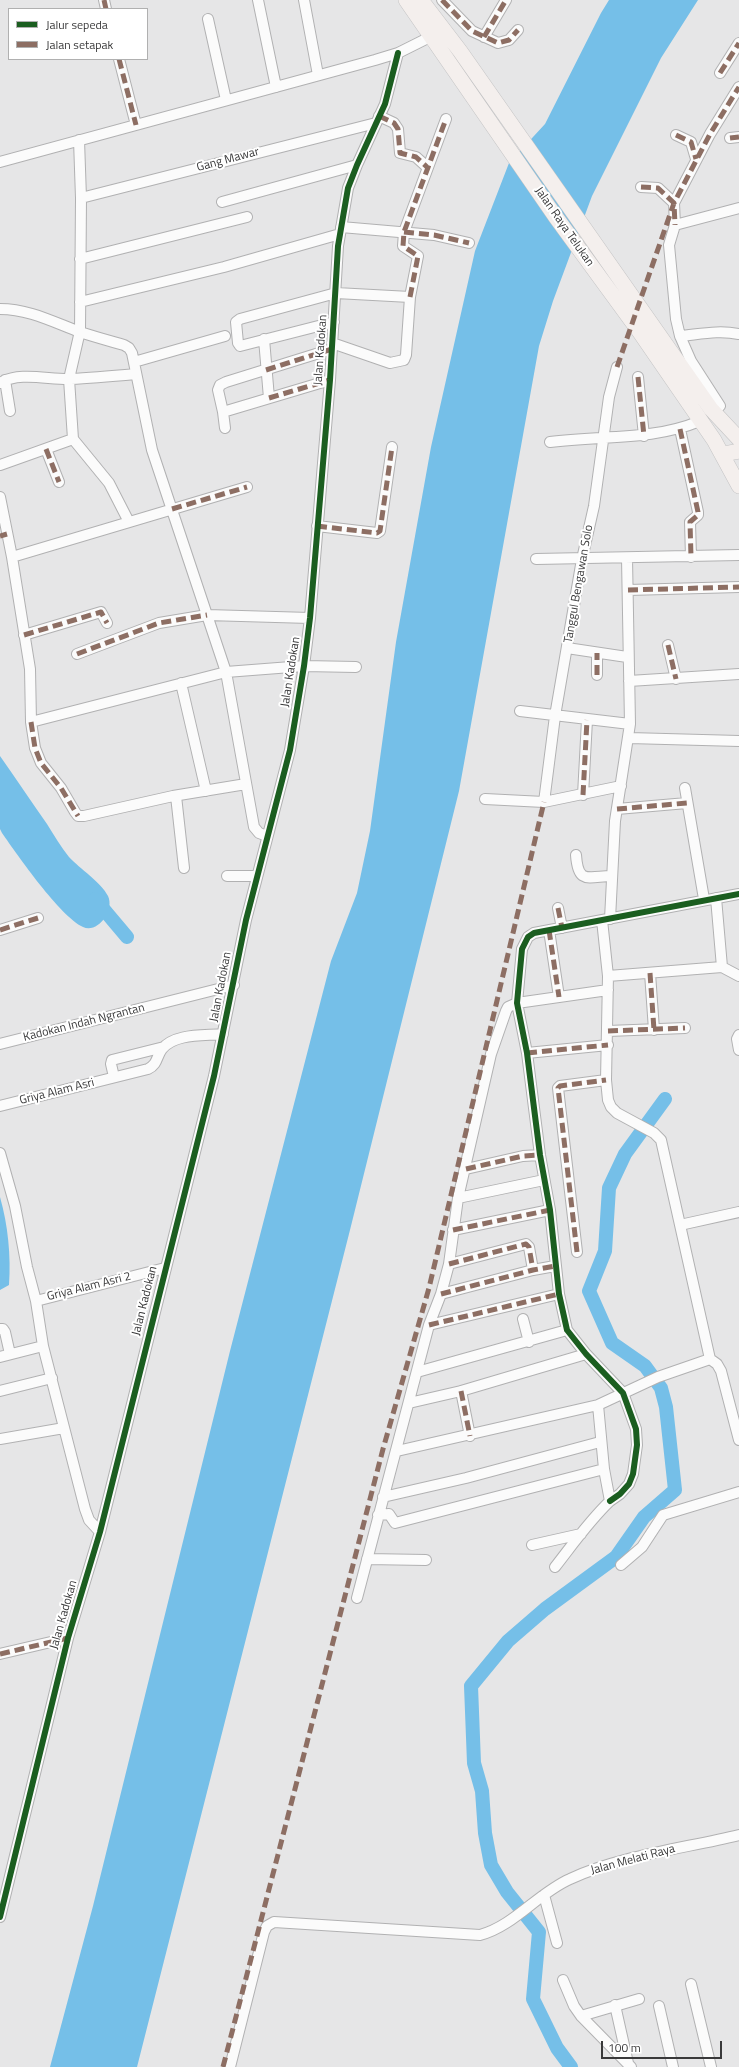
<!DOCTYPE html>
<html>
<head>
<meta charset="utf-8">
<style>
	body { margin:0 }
	#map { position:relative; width:739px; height:2067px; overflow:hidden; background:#e6e6e7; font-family:"Titillium Web",sans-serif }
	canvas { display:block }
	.legend { position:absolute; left:8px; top:8px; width:140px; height:52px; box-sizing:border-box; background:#fff; border:1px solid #b0b0b0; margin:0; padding:5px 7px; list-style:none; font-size:12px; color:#39393a }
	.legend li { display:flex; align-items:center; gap:8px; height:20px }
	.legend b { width:20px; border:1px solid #b0b0b0 }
	.scale { position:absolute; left:601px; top:2041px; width:121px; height:18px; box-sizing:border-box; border:2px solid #39393a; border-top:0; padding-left:5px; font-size:12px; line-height:14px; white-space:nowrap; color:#39393a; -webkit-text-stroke:3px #fff; paint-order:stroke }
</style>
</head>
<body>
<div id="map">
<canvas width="739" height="2067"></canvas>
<ul class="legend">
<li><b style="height:5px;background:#1b5e20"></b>Jalur sepeda</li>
<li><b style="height:5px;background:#8d6e63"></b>Jalan setapak</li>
</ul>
<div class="scale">100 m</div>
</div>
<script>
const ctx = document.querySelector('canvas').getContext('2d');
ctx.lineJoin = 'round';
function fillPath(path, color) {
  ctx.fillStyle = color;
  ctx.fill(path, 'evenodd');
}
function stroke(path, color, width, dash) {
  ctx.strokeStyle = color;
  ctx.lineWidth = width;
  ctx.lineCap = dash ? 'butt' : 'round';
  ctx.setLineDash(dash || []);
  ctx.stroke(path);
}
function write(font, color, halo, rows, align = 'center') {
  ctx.font = font + ' "Titillium Web",sans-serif';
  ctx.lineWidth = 4;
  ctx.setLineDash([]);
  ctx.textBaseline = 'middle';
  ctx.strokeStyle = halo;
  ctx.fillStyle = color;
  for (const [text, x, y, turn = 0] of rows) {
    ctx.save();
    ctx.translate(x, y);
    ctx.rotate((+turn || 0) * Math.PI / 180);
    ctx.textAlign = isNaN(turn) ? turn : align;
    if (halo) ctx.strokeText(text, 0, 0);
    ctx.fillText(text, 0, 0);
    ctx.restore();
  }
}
fillPath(new Path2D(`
	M 609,0 L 698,0 L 661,58 L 592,196 L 553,301 L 539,346 L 459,791 L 350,1230 L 137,2067 L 50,2067 L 93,1906 L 230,1351 L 331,961 L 357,893 L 370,831 L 396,642 L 431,447 L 475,251 L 509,163 L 545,124 L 601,13 Z
	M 0,756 C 16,779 31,801 47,824 C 54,835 61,847 69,857 C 80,869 101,882 108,896 C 115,911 97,934 83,927 C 60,916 18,856 2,833 L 0,829 Z
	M 0,1197 C 8,1225 11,1256 9,1285 L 0,1290 Z`), '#75bfe8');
stroke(new Path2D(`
	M 95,899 L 127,937
	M 571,2067 L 557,2048 L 533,1999 L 539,1932 L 507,1892 L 491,1865 L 485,1833 L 482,1791 L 474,1763 L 471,1686 L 508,1641 L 545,1609 L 616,1557 L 644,1517 L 675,1490 L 666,1407 L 661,1388 L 645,1366 L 612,1343 L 589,1291 L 605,1251 L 609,1188 L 625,1154 L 665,1099`), '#75bfe8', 14);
const minor = new Path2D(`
	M 104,0 L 106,9
	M 258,0 L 276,87
	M 304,0 L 318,75
	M 442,0 L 472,31 L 498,43 L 509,40 L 518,30
	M 208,19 L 226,100
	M 484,37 L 506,0
	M 119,59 L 136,125
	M 720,73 L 739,43
	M 379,116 L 394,123 L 398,129 L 400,153 L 416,157 L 427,167
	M 676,135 L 691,142 L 696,159
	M 730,138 L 739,137
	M 0,162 L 375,60 L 398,53 L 432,36
	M 641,187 L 658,188 L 674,203 L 675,225
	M 81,198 L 376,123
	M 222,202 L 357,165
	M 674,203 L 710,134 L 739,87
	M 739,208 L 675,225 L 669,245 L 676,319 L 680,336 C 701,334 719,330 739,334
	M 341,227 L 434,235 L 469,243
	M 80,259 L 247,217
	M 410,297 L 418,256 L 403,246 L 404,232 L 446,119
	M 80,302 L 224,267 L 340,234
	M 0,309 C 29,309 53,322 80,332 C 95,337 110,341 124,345 L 129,348 L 132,353 L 152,450 L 226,672 L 254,827 L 259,833 L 267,836
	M 680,336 L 691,361 L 720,406
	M 264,339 L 269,398
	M 332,343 L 390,363 L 404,360 L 406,355 L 410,297 L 336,293 L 240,319 L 236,322 L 238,343 L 240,346 L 334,322
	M 134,362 L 225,336
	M 638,377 L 644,436
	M 5,380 L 10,411
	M 330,380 L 223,412 L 218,390 L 220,385 L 226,382 L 332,349
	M 0,383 C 20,371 49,380 71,379 C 92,378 114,376 136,374
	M 223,412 L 225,428
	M 680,429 L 698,512 L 698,515 L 690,522 L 691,557
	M 73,439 L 109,483 L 129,522
	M 550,442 C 601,435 652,441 700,421
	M 46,449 L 59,482
	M 0,465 L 73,439 L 69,379 L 80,331 L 81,198 L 79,140
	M 0,497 L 12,557 L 30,669 L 31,722 L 35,748 L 41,763 L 61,788 L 75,812 L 78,816 L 84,816 L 173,796 L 246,784
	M 317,526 L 377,533 L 380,531 L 392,447
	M 12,557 L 247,487
	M 536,559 L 739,555
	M 628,590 L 739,587
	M 24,635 L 101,612 L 107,623
	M 668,645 L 676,679
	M 567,648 L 627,657
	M 77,654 L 159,623 L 207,615 L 310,618
	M 597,675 L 597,653
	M 629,681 L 739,674
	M 181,683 L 206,791
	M 520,711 L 630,724
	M 31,722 L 226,672 L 304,666 L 356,667
	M 629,738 L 739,741
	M 685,788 L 704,899
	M 583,795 L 587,720
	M 176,796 L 184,868
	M 485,799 L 544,802 L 621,786
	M 544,802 L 555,716 L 582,559 L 594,506 L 609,397 L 617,367
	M 617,809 L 687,803
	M 576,855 C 578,884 587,877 611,876
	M 227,876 L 257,876
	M 716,898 L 722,967
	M 558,908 L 562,928
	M 610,919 L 615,821 L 630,724 L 627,558
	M 602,920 L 608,976 L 606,1080 L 608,1100 L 611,1107 L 617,1113 L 654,1133 L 661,1140 L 710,1359 L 717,1364 L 721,1371 L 739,1440
	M 0,930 L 38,918
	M 549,930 L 559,997
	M 650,973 L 654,1030
	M 608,976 L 722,967 L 739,976
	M 608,1031 L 685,1028
	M 739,1035 L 737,1039 L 739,1050
	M 0,1044 L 234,985
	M 527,1053 L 608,1045
	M 114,1077 L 111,1064 L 112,1060 L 164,1047
	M 0,1106 L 148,1069 C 158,1064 156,1057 162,1049 C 175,1033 204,1036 223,1034
	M 0,1153 L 15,1206 L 27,1267 L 36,1301 L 43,1346 L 85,1509 L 89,1520 L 100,1532
	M 466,1169 L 523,1156 L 540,1155
	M 458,1198 L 544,1180
	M 680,1225 L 739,1212
	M 453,1230 L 550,1210
	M 577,1252 L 558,1088 L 560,1086 L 606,1080
	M 449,1264 L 526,1244 L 529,1247 L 533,1270
	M 441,1294 L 533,1270 L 555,1266
	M 36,1301 L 165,1268
	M 523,1319 L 529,1342
	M 429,1325 L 559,1294
	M 0,1329 L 3,1329 L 5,1332 L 10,1354
	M 0,1357 L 43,1346
	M 417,1372 L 567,1330
	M 0,1391 L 52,1378
	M 461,1391 L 470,1436
	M 409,1403 L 461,1391 L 586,1354
	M 0,1439 L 64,1428
	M 397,1451 L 598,1405 L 658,1377 L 710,1359
	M 383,1497 L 466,1478 L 600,1442
	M 610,1501 L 620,1494 L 629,1484 L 633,1474 L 637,1445 L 636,1429 L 623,1393 L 586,1354 L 567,1330 L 559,1294 L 550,1210 L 540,1155 L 527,1053 L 517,1003 L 522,949 L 528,937 L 534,933 L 739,894
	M 378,1515 L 389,1514 L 395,1523 L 604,1469 L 598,1405
	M 532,1545 L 581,1534
	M 367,1559 L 426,1560
	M 621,1565 L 642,1547 L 663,1515 L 739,1492
	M 555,1567 C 573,1544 589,1521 610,1501 L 604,1469
	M 357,1598 L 429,1325 L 441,1294 L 449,1264 L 458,1198 L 491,1054 L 506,1011 L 508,1007 L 517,1003 L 608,990
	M 0,1654 L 68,1638
	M 544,1895 L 557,1943
	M 0,1917 L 68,1638 L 100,1532 L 214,1076 L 246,920 L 290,750 L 304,666 L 310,618 L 330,380 L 338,246 L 348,188 L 357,165 L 385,104 L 398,53
	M 563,1980 L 574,2006 L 581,2016 L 631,2067
	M 691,1984 L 711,2067
	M 615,2005 L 628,2063
	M 659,2006 L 673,2067
	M 581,2016 L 639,1999
	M 230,2067 L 264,1932 L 267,1926 L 274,1922 L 480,1935 C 514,1926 538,1893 570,1879 C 619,1856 686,1848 739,1835`);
const primary = new Path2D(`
	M 406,0 L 555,216 L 639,331 L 714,440 L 739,486
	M 421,0 L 460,51 L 711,409 L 739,439
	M 723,454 L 739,451`);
stroke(minor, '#b1b1b2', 12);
stroke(primary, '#c3c3c4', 16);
stroke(minor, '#fbfbfb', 10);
stroke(primary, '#f4efed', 15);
stroke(new Path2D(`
	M 104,0 L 106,9
	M 442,0 L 472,31 L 498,43 L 509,40 L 518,30
	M 484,37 L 506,0
	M 119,59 L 136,125
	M 720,73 L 739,43
	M 379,116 L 394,123 L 398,129 L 400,153 L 416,157 L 427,167
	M 676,135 L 691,142 L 696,159
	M 730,138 L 739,137
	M 641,187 L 658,188 L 674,203 L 675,225
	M 404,232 L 434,235 L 469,243
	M 410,297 L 418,256 L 403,246 L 404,232 L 446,119
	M 617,367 L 674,203 L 710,134 L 739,87
	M 266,370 L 332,349
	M 638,377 L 644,436
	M 269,398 L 330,380
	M 680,429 L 698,512 L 698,515 L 690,522 L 691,557
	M 46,449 L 59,482
	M 172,509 L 247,487
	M 317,526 L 377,533 L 380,531 L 392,447
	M 0,536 L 7,534
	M 628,590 L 739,587
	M 24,635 L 101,612 L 107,623
	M 668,645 L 676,679
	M 77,654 L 159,623 L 207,615
	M 597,675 L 597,653
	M 31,722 L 35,748 L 41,763 L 61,788 L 78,816
	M 583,795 L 587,720
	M 617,809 L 687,803
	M 558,908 L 562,928
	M 0,930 L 38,918
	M 549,930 L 559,997
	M 650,973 L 654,1030
	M 608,1031 L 685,1028
	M 527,1053 L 608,1045
	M 466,1169 L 523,1156 L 540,1155
	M 453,1230 L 550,1210
	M 577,1252 L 558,1088 L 560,1086 L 606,1080
	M 449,1264 L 526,1244 L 529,1247 L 533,1270
	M 441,1294 L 533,1270 L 555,1266
	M 429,1325 L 559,1294
	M 461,1391 L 470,1436
	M 0,1654 L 68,1638
	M 223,2067 L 383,1449 L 429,1288 L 544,802`), '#8d6e63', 5, [10, 5]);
stroke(new Path2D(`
	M 610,1501 L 620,1494 L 629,1484 L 633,1474 L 637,1445 L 636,1429 L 623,1393 L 586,1354 L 567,1330 L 559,1294 L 550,1210 L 540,1155 L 527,1053 L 517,1003 L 522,949 L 528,937 L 534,933 L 739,894
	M 0,1917 L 68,1638 L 100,1532 L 214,1076 L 246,920 L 290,750 L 304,666 L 310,618 L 330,380 L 338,246 L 348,188 L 357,165 L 385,104 L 398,53`), '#1b5e20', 6);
write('12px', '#39393a', '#fff', [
	["Gang Mawar",228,160,-15],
	["Jalan Raya Telukan",564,227,55],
	["Jalan Kadokan",321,350,-86],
	["Tanggul Bengawan Solo",579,584,-80],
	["Jalan Kadokan",291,672,-81],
	["Jalan Kadokan",221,987,-79],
	["Kadokan Indah Ngrantan",84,1023,-14],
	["Griya Alam Asri",57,1092,-14],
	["Griya Alam Asri 2",89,1287,-14],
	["Jalan Kadokan",145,1301,-76],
	["Jalan Kadokan",64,1615,-74],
	["Jalan Melati Raya",633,1860,-15]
]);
</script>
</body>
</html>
